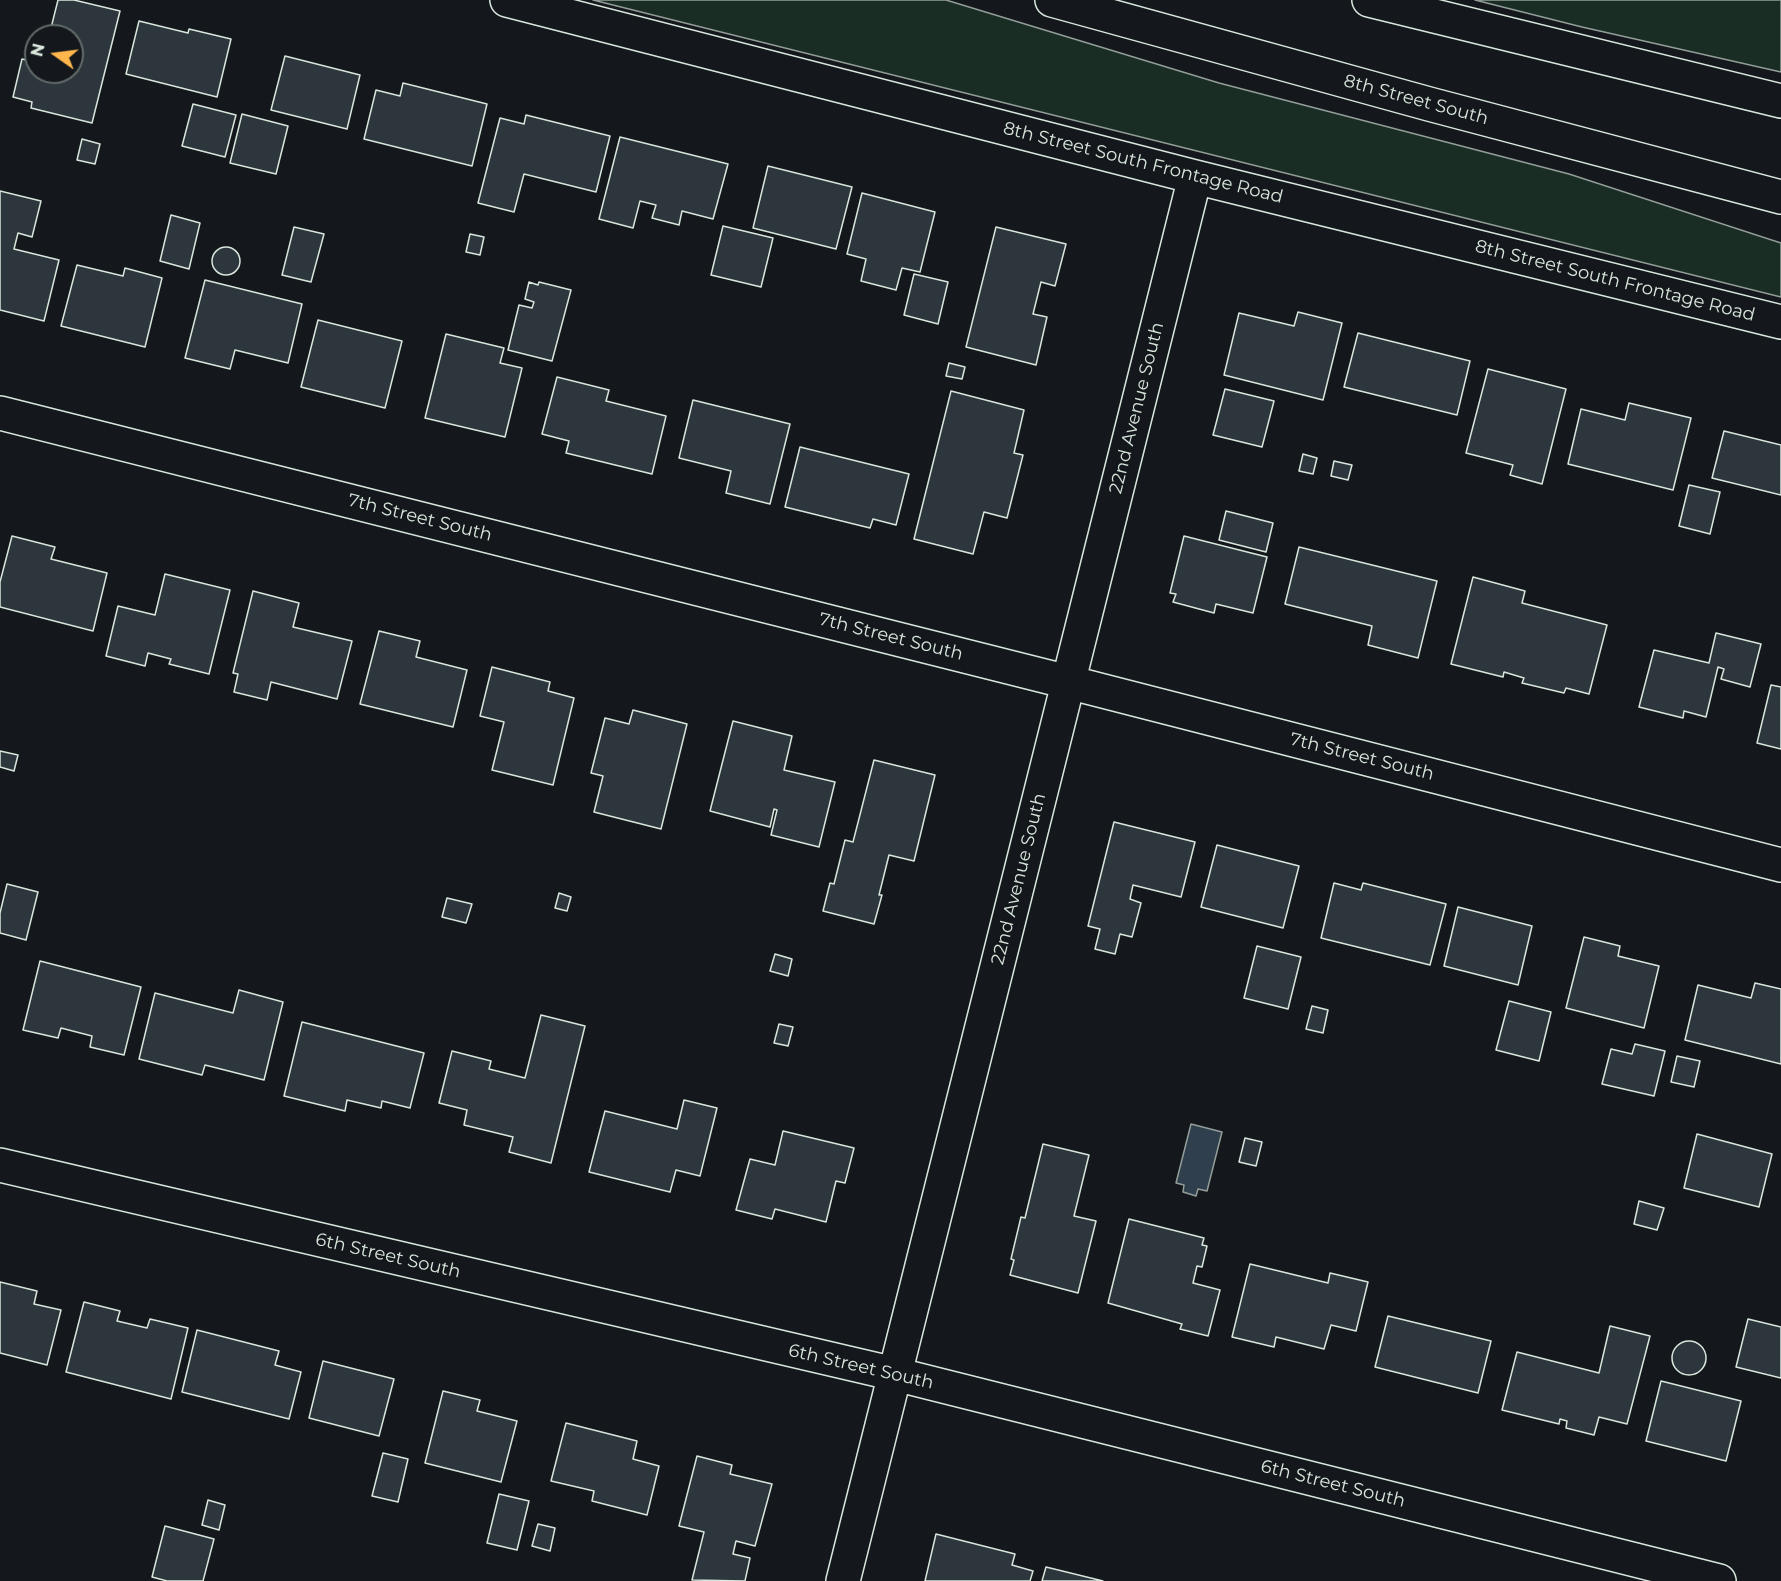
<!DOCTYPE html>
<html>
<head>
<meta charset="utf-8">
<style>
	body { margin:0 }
	#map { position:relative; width:1781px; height:1581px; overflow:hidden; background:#14181c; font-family:Montserrat,sans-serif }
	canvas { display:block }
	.north { position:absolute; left:24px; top:24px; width:60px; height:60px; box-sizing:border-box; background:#14181c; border:2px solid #626a69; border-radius:50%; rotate:284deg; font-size:16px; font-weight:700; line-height:24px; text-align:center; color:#d8e6dc }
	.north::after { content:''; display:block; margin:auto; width:21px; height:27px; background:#ffb74d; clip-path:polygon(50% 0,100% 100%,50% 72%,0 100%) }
</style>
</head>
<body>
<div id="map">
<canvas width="1781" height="1581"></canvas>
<div class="north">N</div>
</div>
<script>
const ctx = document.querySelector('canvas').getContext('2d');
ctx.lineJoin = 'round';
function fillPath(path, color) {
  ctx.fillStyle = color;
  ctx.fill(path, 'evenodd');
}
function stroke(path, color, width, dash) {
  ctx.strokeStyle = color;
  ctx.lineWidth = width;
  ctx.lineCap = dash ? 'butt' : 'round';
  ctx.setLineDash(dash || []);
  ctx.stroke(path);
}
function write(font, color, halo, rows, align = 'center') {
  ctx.font = font + ' Montserrat,sans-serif';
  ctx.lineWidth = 4.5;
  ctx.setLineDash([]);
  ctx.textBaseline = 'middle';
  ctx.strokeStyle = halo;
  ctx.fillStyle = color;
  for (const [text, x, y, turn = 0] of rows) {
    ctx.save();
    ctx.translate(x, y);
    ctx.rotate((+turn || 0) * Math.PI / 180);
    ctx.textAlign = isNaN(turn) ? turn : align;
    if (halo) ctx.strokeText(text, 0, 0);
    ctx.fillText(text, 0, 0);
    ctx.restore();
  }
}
const green = new Path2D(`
	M 593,0 L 946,0 L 1219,83 L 1569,174 L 1781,243 L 1781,297 Z
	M 1475,0 L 1781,0 L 1781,72 L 1582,27 Z`);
fillPath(green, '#1a2d24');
stroke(green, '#939e99', 1.5);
const water = new Path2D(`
	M 1191,1124 L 1222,1132 L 1207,1191 L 1198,1189 L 1196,1196 L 1183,1192 L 1184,1185 L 1176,1183 Z`);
fillPath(water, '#2f3f4d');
stroke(water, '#939e99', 1.5);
const building = new Path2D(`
	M 58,0 L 74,0 L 120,11 L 92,123 L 31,108 L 32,102 L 13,97 L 22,59 L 36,62 L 36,72 L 72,72 L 72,36 L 49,36 Z
	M 139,21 L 188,33 L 189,29 L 231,39 L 217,97 L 126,74 Z
	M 285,56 L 360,75 L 347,129 L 271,110 Z
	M 403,83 L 487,104 L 472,166 L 364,139 L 376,90 L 400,96 Z
	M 193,104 L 236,115 L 225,157 L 182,146 Z
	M 242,114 L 288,126 L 276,174 L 230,163 Z
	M 526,115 L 610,136 L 596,192 L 524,174 L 514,212 L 478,203 L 500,118 L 524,124 Z
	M 620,137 L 728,164 L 713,219 L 682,211 L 679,225 L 652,218 L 656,205 L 640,201 L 633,228 L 599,219 Z
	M 82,139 L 100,144 L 95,164 L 77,160 Z
	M 768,166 L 852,187 L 836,249 L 753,228 Z
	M 0,191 L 41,201 L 32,237 L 18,233 L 14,249 L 59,260 L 44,321 L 0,310 Z
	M 862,193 L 935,212 L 920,272 L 902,268 L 896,290 L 861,281 L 866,259 L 847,254 Z
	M 171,215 L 200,223 L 189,269 L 160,261 Z
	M 723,226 L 773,238 L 761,287 L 711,275 Z
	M 294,227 L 324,234 L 311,282 L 282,275 Z
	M 996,227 L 1066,244 L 1055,286 L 1041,282 L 1033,314 L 1047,317 L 1036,365 L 966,347 Z
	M 470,234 L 484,237 L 480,255 L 466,252 Z
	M212 261a14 14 0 1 1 28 0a14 14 0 1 1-28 0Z
	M 77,265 L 123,276 L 125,268 L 162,278 L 145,347 L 61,326 Z
	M 914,274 L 948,282 L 938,324 L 904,315 Z
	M 205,280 L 302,304 L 288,363 L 235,350 L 230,369 L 185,358 Z
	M 529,282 L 538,285 L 539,282 L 571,290 L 552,361 L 508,350 L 519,305 L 532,308 L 534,302 L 525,299 Z
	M 1298,312 L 1342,323 L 1323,400 L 1224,375 L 1239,313 L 1294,326 Z
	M 318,320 L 402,341 L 385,408 L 301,387 Z
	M 1358,333 L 1470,361 L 1457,415 L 1344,387 Z
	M 446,334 L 504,348 L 500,363 L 522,368 L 505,437 L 425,418 Z
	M 949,363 L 965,367 L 962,379 L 946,376 Z
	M 1488,369 L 1566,389 L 1542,484 L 1510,475 L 1513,465 L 1466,453 Z
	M 557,377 L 609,390 L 606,401 L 666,416 L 652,474 L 566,453 L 569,441 L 542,434 Z
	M 1225,389 L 1274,401 L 1262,447 L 1213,435 Z
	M 951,391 L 1024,410 L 1014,453 L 1023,455 L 1007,518 L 984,512 L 973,554 L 914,539 Z
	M 693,400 L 790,424 L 770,504 L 726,493 L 731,471 L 679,458 Z
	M 1629,403 L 1691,418 L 1673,490 L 1568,464 L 1581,409 L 1625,420 Z
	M 1724,431 L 1781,445 L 1781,495 L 1712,478 Z
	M 800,447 L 909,474 L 896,525 L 873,519 L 870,528 L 785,507 Z
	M 1303,454 L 1317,458 L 1313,474 L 1299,471 Z
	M 1334,461 L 1352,465 L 1348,480 L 1331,476 Z
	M 1689,485 L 1720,492 L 1710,534 L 1679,526 Z
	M 1226,511 L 1273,523 L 1266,552 L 1219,540 Z
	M 12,536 L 55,547 L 51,559 L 107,573 L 93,631 L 0,607 L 0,582 Z
	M 1184,536 L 1267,557 L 1253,613 L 1216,604 L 1214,613 L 1173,602 L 1176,594 L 1170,593 Z
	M 1299,547 L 1437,581 L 1418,658 L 1368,645 L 1372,626 L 1285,604 Z
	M 165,574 L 230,590 L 209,674 L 169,664 L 171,659 L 148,653 L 145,666 L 106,656 L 118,606 L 155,615 Z
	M 1473,577 L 1525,591 L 1522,603 L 1607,625 L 1589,694 L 1566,688 L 1564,693 L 1522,683 L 1524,678 L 1504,672 L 1503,677 L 1451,664 Z
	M 253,591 L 299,603 L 293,627 L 352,641 L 337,699 L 271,682 L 267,700 L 234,692 L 238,674 L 233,673 Z
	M 379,631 L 420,641 L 416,657 L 467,670 L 453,727 L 360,704 Z
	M 1716,633 L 1761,644 L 1750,687 L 1721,679 L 1724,669 L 1718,667 L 1706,717 L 1684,711 L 1683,718 L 1639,707 L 1654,650 L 1709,663 Z
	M 492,667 L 550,682 L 548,691 L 574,698 L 553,785 L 492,770 L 504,722 L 480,716 Z
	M 1771,685 L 1781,687 L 1781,749 L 1757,743 Z
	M 633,710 L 687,724 L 661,829 L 594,812 L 603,776 L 591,773 L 605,718 L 629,724 Z
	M 733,721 L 792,736 L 784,770 L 835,782 L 819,847 L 771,835 L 777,810 L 774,809 L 770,827 L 710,811 Z
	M 0,751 L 18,755 L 14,771 L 0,767 Z
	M 874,760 L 935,775 L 914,861 L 889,855 L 879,895 L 882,895 L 874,924 L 823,911 L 830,883 L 834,884 L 845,840 L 853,842 Z
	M 1114,822 L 1195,842 L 1181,897 L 1133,885 L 1130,899 L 1141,903 L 1132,937 L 1120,934 L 1115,954 L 1095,949 L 1100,929 L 1088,926 Z
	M 1217,845 L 1299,866 L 1283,928 L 1201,907 Z
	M 1334,883 L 1361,890 L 1363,883 L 1446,904 L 1430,965 L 1321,938 Z
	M 7,884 L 38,892 L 26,940 L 0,933 L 0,913 Z
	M 559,893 L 571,897 L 567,911 L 555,908 Z
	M 447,898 L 472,904 L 466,923 L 442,917 Z
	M 1458,907 L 1532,926 L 1518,985 L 1444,966 Z
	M 1584,937 L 1620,946 L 1618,956 L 1659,966 L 1644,1028 L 1566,1008 Z
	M 1257,946 L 1301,957 L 1288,1009 L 1244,998 Z
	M 775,954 L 792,959 L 788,976 L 770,971 Z
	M 40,961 L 141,987 L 124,1055 L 90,1047 L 92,1036 L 61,1028 L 58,1038 L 23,1030 Z
	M 1755,983 L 1781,989 L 1781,1064 L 1685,1040 L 1698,985 L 1751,998 Z
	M 239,990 L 283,1002 L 264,1080 L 205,1065 L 202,1075 L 139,1059 L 155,993 L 233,1013 Z
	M 1509,1001 L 1551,1012 L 1539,1061 L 1496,1050 Z
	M 1312,1006 L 1328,1010 L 1323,1033 L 1306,1029 Z
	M 541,1015 L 585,1026 L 551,1163 L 509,1152 L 513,1137 L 464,1125 L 467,1110 L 439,1103 L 452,1051 L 491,1061 L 489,1069 L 525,1078 Z
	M 302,1022 L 424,1053 L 410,1108 L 382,1101 L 381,1108 L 347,1100 L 345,1111 L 284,1096 Z
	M 779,1024 L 793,1027 L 788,1046 L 774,1043 Z
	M 1635,1044 L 1665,1051 L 1654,1096 L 1602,1084 L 1611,1049 L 1632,1054 Z
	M 1677,1056 L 1700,1061 L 1694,1087 L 1671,1082 Z
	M 684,1100 L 717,1108 L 700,1176 L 676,1170 L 670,1192 L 589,1172 L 605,1111 L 677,1129 Z
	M 783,1131 L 854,1148 L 845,1183 L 836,1181 L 826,1222 L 775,1209 L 772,1219 L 736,1210 L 750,1159 L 775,1165 Z
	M 1697,1134 L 1772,1154 L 1759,1207 L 1684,1188 Z
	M 1245,1138 L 1262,1142 L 1256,1166 L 1239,1162 Z
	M 1043,1144 L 1089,1155 L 1074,1216 L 1096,1221 L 1078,1293 L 1010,1275 L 1014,1260 L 1011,1259 L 1021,1217 L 1025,1218 Z
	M 1639,1201 L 1664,1208 L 1657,1230 L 1634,1224 Z
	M 1129,1219 L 1204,1238 L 1202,1245 L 1207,1246 L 1202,1267 L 1197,1266 L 1193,1283 L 1220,1290 L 1208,1336 L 1180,1329 L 1182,1324 L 1108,1303 Z
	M 1250,1264 L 1328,1283 L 1330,1273 L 1368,1282 L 1356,1331 L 1331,1325 L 1324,1349 L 1276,1337 L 1274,1347 L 1232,1337 Z
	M 0,1282 L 37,1291 L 34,1304 L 61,1310 L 47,1365 L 0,1353 Z
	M 84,1302 L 120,1311 L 117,1321 L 147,1328 L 150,1319 L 188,1328 L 171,1399 L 66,1372 Z
	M 1388,1316 L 1491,1341 L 1478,1393 L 1375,1367 Z
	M 1748,1319 L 1781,1327 L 1781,1378 L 1736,1367 Z
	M 1610,1326 L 1650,1336 L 1627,1424 L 1599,1417 L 1594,1435 L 1566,1428 L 1567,1421 L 1560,1419 L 1559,1424 L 1502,1410 L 1517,1352 L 1599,1373 Z
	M 197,1330 L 279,1351 L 275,1365 L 301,1372 L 289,1419 L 182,1392 Z
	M1672 1358a17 17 0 1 1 34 0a17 17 0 1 1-34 0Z
	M 323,1361 L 394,1379 L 379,1436 L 309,1418 Z
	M 1661,1381 L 1741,1401 L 1726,1461 L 1646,1441 Z
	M 443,1391 L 480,1400 L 477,1411 L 517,1421 L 501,1482 L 425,1463 Z
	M 566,1423 L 637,1441 L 633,1459 L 659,1466 L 647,1515 L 592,1501 L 594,1491 L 551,1481 Z
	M 383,1453 L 408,1459 L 398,1502 L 372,1496 Z
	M 697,1456 L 732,1465 L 730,1474 L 772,1484 L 755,1546 L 736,1541 L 733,1554 L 750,1558 L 745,1581 L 692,1580 L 704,1532 L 679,1526 Z
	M 499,1494 L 529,1501 L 517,1550 L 487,1543 Z
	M 208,1500 L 225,1505 L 219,1530 L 202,1525 Z
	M 538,1524 L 555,1528 L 550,1551 L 532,1546 Z
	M 165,1526 L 214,1539 L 203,1581 L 167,1581 L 152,1577 Z
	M 936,1534 L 1015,1554 L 1012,1565 L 1033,1571 L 1030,1581 L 925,1581 Z
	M 1046,1567 L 1103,1581 L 1042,1581 Z`);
fillPath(building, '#2c363c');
stroke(building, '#d8e6dc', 1.5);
const street = new Path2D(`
	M 507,0 L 1195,177 L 1781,322
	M 0,413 L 1068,682 L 1781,865
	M 0,1165 L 895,1374 L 1719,1581
	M 843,1581 L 1195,177`);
const primary = new Path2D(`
	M 1052,0 L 1429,104 L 1781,197
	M 1369,0 L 1781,101`);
stroke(street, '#d8e6dc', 36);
stroke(primary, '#d8e6dc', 36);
stroke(street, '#14181c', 33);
stroke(primary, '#14181c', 33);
write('18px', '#d8e6dc', '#14181c', [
	["8th Street South",1416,100,15],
	["8th Street South Frontage Road",1143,163,14],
	["8th Street South Frontage Road",1615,281,14],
	["22nd Avenue South",1137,408,-76],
	["7th Street South",420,518,14],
	["7th Street South",891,637,14],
	["7th Street South",1362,757,14],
	["22nd Avenue South",1019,879,-76],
	["6th Street South",388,1256,13],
	["6th Street South",861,1367,13],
	["6th Street South",1333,1484,14]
]);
</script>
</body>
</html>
